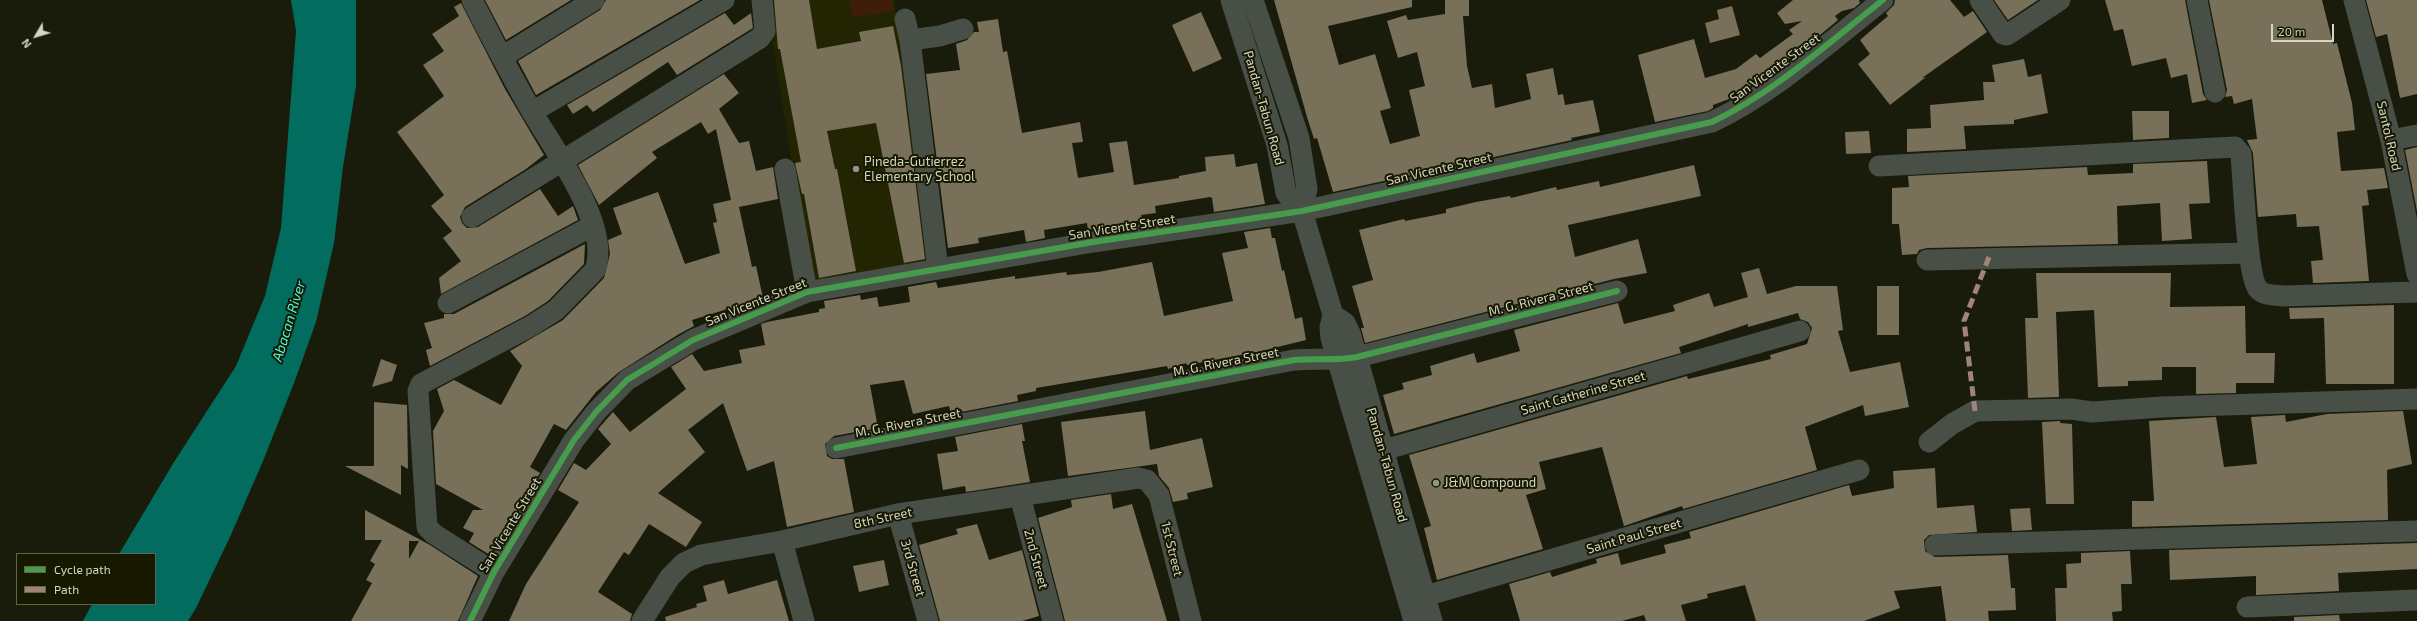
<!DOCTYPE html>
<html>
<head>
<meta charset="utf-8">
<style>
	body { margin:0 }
	#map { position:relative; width:2417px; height:621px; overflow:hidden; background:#191b0b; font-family:"Exo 2",sans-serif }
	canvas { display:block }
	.legend { position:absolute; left:16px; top:553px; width:140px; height:52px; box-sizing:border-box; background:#161800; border:1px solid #62644e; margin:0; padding:5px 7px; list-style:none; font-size:12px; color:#d3d6c4 }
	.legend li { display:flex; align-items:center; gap:8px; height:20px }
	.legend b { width:20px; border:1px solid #62644e }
	.north { position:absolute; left:16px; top:16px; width:40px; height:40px; -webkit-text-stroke:3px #161800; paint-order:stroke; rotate:232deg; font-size:11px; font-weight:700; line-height:16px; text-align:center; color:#d3d6c4 }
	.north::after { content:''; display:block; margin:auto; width:14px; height:18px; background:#d3d6c4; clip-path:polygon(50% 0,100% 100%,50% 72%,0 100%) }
	.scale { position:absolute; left:2271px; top:24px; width:63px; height:18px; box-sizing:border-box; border:2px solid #d3d6c4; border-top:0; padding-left:5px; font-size:12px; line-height:14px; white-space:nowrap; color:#d3d6c4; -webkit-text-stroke:3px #161800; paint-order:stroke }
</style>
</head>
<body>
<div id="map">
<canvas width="2417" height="621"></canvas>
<ul class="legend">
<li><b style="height:5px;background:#469c4c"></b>Cycle path</li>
<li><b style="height:5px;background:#a18479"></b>Path</li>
</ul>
<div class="north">N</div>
<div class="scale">20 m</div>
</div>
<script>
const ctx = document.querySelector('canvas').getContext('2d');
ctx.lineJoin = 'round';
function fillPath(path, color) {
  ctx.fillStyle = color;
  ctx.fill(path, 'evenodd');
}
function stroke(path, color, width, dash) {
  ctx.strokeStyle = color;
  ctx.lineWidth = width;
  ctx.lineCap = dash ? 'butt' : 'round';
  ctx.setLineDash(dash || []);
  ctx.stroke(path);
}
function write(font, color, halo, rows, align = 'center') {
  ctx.font = font + ' "Exo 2",sans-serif';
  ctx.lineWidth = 4;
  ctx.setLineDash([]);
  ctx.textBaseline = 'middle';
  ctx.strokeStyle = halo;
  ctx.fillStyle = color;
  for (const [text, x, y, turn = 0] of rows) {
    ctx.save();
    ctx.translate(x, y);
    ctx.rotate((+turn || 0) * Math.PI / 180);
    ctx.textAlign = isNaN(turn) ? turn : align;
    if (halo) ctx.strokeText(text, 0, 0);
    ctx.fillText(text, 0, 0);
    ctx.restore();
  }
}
fillPath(new Path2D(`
	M 766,0 L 894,0 L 935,262 L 811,284 Z`), '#232502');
fillPath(new Path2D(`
	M 849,0 L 892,0 L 894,10 L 853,18 Z`), '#3e1e0b');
fillPath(new Path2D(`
	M 291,0 L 356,0 L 356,86 L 343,167 L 334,243 L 316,322 L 294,383 L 263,461 L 230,537 L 196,608 L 188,621 L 83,621 L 92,604 L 155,604 L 155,554 L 119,554 L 174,462 L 236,366 L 265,296 L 281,228 L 296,31 Z`), '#026d5f');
fillPath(new Path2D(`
	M 485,0 L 571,0 L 506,40 Z
	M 606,0 L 700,0 L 536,95 L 518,61 L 600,10 Z
	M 774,0 L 809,0 L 817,49 L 861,41 L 859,32 L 893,26 L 901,66 L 925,259 L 904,263 L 876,123 L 827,131 L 835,169 L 837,169 L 856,271 L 819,278 L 804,194 L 802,194 L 795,163 L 801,162 L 780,49 L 778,49 Z
	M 1274,0 L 1412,0 L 1412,7 L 1328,26 L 1339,65 L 1375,54 L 1391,108 L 1380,111 L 1390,144 L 1420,136 L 1409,90 L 1425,86 L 1417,52 L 1398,58 L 1387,21 L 1406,15 L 1408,20 L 1445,14 L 1445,0 L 1469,0 L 1469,16 L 1463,16 L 1467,66 L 1472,88 L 1492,84 L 1495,108 L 1531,99 L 1526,74 L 1553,68 L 1558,95 L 1563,94 L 1565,105 L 1593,100 L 1600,132 L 1571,138 L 1572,140 L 1333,192 L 1317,138 L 1314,139 L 1307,117 Z
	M 1793,0 L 1859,0 L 1860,3 L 1854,8 L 1842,11 L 1835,16 L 1838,20 L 1814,40 L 1772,72 L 1729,99 L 1713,105 L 1713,108 L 1708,111 L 1655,122 L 1638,55 L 1694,39 L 1705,78 L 1736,69 L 1756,54 L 1760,58 L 1793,34 L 1789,30 L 1802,21 L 1785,24 L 1777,13 Z
	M 1895,0 L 1950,0 L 1964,17 L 1973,11 L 1987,32 L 1922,78 L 1926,77 L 1890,105 L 1858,64 L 1870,54 L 1860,40 L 1888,16 L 1886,13 L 1894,5 Z
	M 1994,0 L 2038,0 L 2008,20 Z
	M 2105,0 L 2185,0 L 2203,94 L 2207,100 L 2192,103 L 2187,74 L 2171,78 L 2166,58 L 2132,66 L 2123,29 L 2114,31 Z
	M 2209,0 L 2322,0 L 2333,44 L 2337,43 L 2352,103 L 2355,130 L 2337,132 L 2341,171 L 2384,168 L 2388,188 L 2367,190 L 2369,205 L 2362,206 L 2369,281 L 2313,283 L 2311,261 L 2323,260 L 2319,226 L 2297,227 L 2296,214 L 2258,217 L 2253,153 L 2247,140 L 2257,139 L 2252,99 L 2234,104 L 2232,96 L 2225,97 L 2227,90 Z
	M 2366,0 L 2417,0 L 2417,94 L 2400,98 L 2387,34 L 2376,37 Z
	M 461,3 L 505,89 L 544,155 L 526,169 L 465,207 L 460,217 L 462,223 L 467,228 L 478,227 L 540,189 L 558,216 L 573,206 L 578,220 L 441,294 L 439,278 L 461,261 L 443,238 L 452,231 L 431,206 L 444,195 L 397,132 L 444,96 L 423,65 L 444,51 L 432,34 L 459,16 L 454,7 Z
	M 1732,6 L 1740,35 L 1710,43 L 1705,23 L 1719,19 L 1717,10 Z
	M 1201,12 L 1222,59 L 1193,72 L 1172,25 Z
	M 725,13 L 734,25 L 751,13 L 753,28 L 677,75 L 668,62 L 593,112 L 587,105 L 573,114 L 567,105 Z
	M 998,19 L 1003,52 L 1007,51 L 1022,133 L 1080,122 L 1083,142 L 1072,143 L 1078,178 L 1114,172 L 1109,143 L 1127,141 L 1134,185 L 1179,178 L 1179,176 L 1206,171 L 1205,157 L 1234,154 L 1236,167 L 1257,163 L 1265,204 L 1214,212 L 1212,198 L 1210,197 L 1155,206 L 1156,213 L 1141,215 L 1142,220 L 1120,224 L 1088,230 L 1087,223 L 1044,230 L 1045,238 L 1026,242 L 1024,230 L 978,238 L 979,243 L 948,248 L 926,74 L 960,70 L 956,44 L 967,40 L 974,32 L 979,32 L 977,22 Z
	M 2024,59 L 2028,77 L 2041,74 L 2048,113 L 2014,120 L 2014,124 L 1964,126 L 1966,149 L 1907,152 L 1907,129 L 1931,128 L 1930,105 L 1984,100 L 1983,82 L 1995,82 L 1992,65 Z
	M 724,74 L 739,93 L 719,109 L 739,143 L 749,141 L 756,171 L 773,167 L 778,199 L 739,207 L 752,267 L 756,266 L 763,298 L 692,320 L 694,326 L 679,334 L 619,372 L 596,392 L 566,430 L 554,424 L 530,467 L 540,473 L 490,555 L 469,542 L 474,533 L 463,528 L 473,510 L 483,510 L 436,484 L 433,431 L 444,411 L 437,389 L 454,380 L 501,405 L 522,366 L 510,351 L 563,320 L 604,278 L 610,254 L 608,240 L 622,234 L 613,208 L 658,192 L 685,264 L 720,253 L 713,223 L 717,222 L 713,204 L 731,200 L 716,129 L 708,134 L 701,122 L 652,152 L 657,158 L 599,205 L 578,165 Z
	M 2132,111 L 2169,111 L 2169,138 L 2133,140 Z
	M 1869,131 L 1871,153 L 1846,154 L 1845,132 Z
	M 2417,147 L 2417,211 L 2405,150 Z
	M 2207,161 L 2210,203 L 2189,204 L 2192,239 L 2162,241 L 2160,203 L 2117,206 L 2118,244 L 1927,248 L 1919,250 L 1917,254 L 1902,255 L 1899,224 L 1892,224 L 1892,188 L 1909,187 L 1908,176 L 2087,167 L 2088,175 L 2133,173 L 2133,164 Z
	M 1694,165 L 1701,196 L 1568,225 L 1575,257 L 1638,239 L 1647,273 L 1614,279 L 1365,343 L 1361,328 L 1364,328 L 1352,286 L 1373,280 L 1359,230 L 1404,219 L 1405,221 L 1446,213 L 1446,209 L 1476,202 L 1510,196 L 1511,198 L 1556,187 L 1557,190 L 1599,181 L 1600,187 Z
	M 1270,228 L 1272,238 L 1275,238 L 1282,271 L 1284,270 L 1295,319 L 1302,317 L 1306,340 L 1257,352 L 1187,365 L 1186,363 L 1168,369 L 1167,366 L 1036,388 L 1036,391 L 1017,395 L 1018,401 L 951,414 L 949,406 L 913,414 L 904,380 L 870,385 L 878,428 L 834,436 L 825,444 L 827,456 L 832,459 L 844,459 L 854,512 L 787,527 L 774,461 L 747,471 L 723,403 L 688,430 L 705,452 L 658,493 L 702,522 L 686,547 L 649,524 L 629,555 L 624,552 L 598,592 L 632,614 L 630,621 L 509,621 L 526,584 L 579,502 L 558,490 L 574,463 L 586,470 L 611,444 L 598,429 L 613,412 L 630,432 L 686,389 L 671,367 L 692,354 L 704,371 L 742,363 L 739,350 L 765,345 L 761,324 L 767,322 L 819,312 L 819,309 L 825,308 L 824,301 L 860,295 L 861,300 L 877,297 L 879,307 L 910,302 L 908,287 L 936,282 L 938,288 L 1015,276 L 1015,279 L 1066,272 L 1067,275 L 1098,272 L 1152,262 L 1164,316 L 1233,301 L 1222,253 L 1248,248 L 1244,232 Z
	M 585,244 L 584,264 L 548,301 L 525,316 L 430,366 L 426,350 L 432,348 L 424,323 L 444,318 L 444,314 L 454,314 Z
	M 1759,268 L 1767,294 L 1796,286 L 1837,286 L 1843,330 L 1838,331 L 1850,372 L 1900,362 L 1909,407 L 1865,416 L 1863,405 L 1805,427 L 1817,470 L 1683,509 L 1682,506 L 1624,526 L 1602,447 L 1539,462 L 1546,489 L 1526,495 L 1543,549 L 1437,580 L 1424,528 L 1431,526 L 1409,455 L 1687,376 L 1688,379 L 1771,359 L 1770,355 L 1807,344 L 1812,328 L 1808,322 L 1800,319 L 1798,313 L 1748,327 L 1748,324 L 1679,347 L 1681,353 L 1394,434 L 1383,395 L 1404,389 L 1402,383 L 1432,375 L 1430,366 L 1474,353 L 1477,363 L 1520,351 L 1514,330 L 1618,303 L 1624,324 L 1675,311 L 1673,305 L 1709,293 L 1714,307 L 1748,297 L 1741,273 Z
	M 2036,273 L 2171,273 L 2170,307 L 2245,306 L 2246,353 L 2275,353 L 2274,383 L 2236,383 L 2236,393 L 2196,394 L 2196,367 L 2162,367 L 2162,380 L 2128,381 L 2128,386 L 2098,387 L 2094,310 L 2056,312 L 2059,397 L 2028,398 L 2025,318 L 2038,318 Z
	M 1877,286 L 1899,286 L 1899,335 L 1877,335 Z
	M 2394,305 L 2394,384 L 2326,384 L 2324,318 L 2290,319 L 2289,308 Z
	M 381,359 L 397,365 L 392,381 L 372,387 Z
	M 374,402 L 407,405 L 408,469 L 401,465 L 401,495 L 345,466 L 374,466 Z
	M 1145,411 L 1150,450 L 1202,438 L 1213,487 L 1187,493 L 1188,499 L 1173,502 L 1169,488 L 1159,476 L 1157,464 L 1068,476 L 1061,422 Z
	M 2403,411 L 2412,464 L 2387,470 L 2388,520 L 2132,527 L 2132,501 L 2154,501 L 2149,421 L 2216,417 L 2224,467 L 2257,464 L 2251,417 L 2285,415 L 2286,422 L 2327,414 Z
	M 2060,421 L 2060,423 L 2072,424 L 2074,504 L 2046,504 L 2042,422 Z
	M 1022,424 L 1025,441 L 1022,441 L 1030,482 L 966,492 L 965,486 L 943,490 L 937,454 L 958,451 L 955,437 Z
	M 1935,468 L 1937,508 L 1974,505 L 1977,532 L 1929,535 L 1924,540 L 1925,551 L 1935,557 L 2008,555 L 2011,588 L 2015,588 L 2016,610 L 1988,611 L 1989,621 L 1946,621 L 1941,586 L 1894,591 L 1900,608 L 1864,621 L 1756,621 L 1745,585 L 1707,594 L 1708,598 L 1681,605 L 1686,621 L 1646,621 L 1644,615 L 1622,621 L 1520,621 L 1509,584 L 1550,572 L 1552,577 L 1597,563 L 1596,559 L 1618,553 L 1621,565 L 1666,553 L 1664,545 L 1691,538 L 1689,532 L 1849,485 L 1852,496 L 1894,488 L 1893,471 Z
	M 1111,494 L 1113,509 L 1132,504 L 1167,621 L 1065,621 L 1038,518 L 1072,507 L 1071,500 Z
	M 2030,508 L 2032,530 L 2012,531 L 2010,509 Z
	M 365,510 L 430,545 L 478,576 L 458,621 L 351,621 L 372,583 L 366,580 L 375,564 L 370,561 L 382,540 L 365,540 ZM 409,541 L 419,541 L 409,559 Z
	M 977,524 L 989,560 L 1022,550 L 1039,616 L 1022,621 L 940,621 L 919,545 L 958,534 L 956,529 Z
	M 2417,543 L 2417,569 L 2338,573 L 2339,591 L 2256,595 L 2256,576 L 2170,580 L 2169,550 Z
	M 2130,551 L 2132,584 L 2121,584 L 2122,611 L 2112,612 L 2113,621 L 2056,621 L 2055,588 L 2067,588 L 2066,564 L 2081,563 L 2081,553 Z
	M 884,560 L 889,585 L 859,592 L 853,566 Z
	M 724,580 L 728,594 L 777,580 L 789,621 L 666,621 L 665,617 L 697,607 L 696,604 L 707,601 L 703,586 Z
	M 2339,615 L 2340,621 L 2294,621 L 2294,617 Z`), '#787059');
stroke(new Path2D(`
	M 472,0 C 491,37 510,74 531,110 C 552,147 612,226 595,270 L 556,310 L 531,326 L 421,384 L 418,391 L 427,527 L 434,534 L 494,572
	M 1231,0 L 1277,145 L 1286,193 L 1302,211 L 1333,315 L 1330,327 L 1331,338 L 1414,621
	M 1253,0 L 1299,138 L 1307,189 L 1302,211
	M 1980,0 L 2003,34 L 2007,35 L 2060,0
	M 2197,0 L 2215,92
	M 2354,0 L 2391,140 L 2417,274
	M 905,19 L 910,40 L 938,269
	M 910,40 L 940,36 L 963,29
	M 502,57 L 594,0
	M 532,112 L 724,0
	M 2391,140 L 2417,135
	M 1879,166 L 2235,147 L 2241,154 C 2243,177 2247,276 2258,289 C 2264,296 2276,295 2284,296 L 2417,292
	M 785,169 L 807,292
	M 472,217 L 760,38 L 765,31 L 762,0
	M 1927,260 L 2249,253
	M 448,303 L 592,226
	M 1333,315 L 1345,323 L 1350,333 L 1432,621
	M 1929,442 L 1952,424 L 1975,411 L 2071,409 L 2092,412 L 2162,407 L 2417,399
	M 836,448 L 1294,360 C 1316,358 1336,361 1357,357 L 1617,291
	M 1366,455 L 1800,331
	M 1020,496 L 1053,621
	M 898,514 L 928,621
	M 782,541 L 804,621
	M 1935,545 L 2417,531
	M 1408,601 L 1859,470
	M 2247,607 L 2417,600
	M 470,621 L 494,572 L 574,440 L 596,412 L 627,380 L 693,340 L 807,292 L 1093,242 L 1302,211 L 1712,122 C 1775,92 1828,43 1883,0
	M 642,621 L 670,577 L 684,563 L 701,555 L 782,541 L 898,514 L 1138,478 L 1147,480 L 1159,495 L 1191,621`), '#474f46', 21);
stroke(new Path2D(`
	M 1975,411 L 1964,321 L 1989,257`), '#a18479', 5, [10, 5]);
stroke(new Path2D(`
	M 836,448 L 1294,360 C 1316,358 1336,361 1357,357 L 1617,291
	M 470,621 L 494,572 L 574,440 L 596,412 L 627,380 L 693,340 L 807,292 L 1093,242 L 1302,211 L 1712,122 C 1775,92 1828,43 1883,0`), '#469c4c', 6);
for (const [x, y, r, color] of [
	[856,169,4,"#929583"],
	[1436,483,4,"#929583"]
]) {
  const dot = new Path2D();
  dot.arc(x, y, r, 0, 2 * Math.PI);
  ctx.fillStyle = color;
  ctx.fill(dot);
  stroke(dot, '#161800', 1.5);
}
write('13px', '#d3d6c4', '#161800', [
	["San Vicente Street",1775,68,-36],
	["Pandan-Tabun Road",1264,108,74],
	["Santol Road",2389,136,77],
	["San Vicente Street",1439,169,-13],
	["San Vicente Street",1122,227,-9],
	["M. G. Rivera Street",1541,299,-14],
	["San Vicente Street",756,302,-22],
	["M. G. Rivera Street",1226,362,-11],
	["Saint Catherine Street",1583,393,-16],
	["M. G. Rivera Street",908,423,-11],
	["Pandan-Tabun Road",1387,465,74],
	["8th Street",883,518,-12],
	["San Vicente Street",510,525,-59],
	["Saint Paul Street",1634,536,-16],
	["1st Street",1172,549,76],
	["2nd Street",1036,559,75],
	["3rd Street",913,568,74]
]);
write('13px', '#d3d6c4', '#161800', [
	["Pineda-Gutierrez",864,162],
	["Elementary School",864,177],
	["J&M Compound",1444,483]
], 'left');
write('italic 14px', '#4af9e0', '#161800', [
	["Abacan River",289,321,-73]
]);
</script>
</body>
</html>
